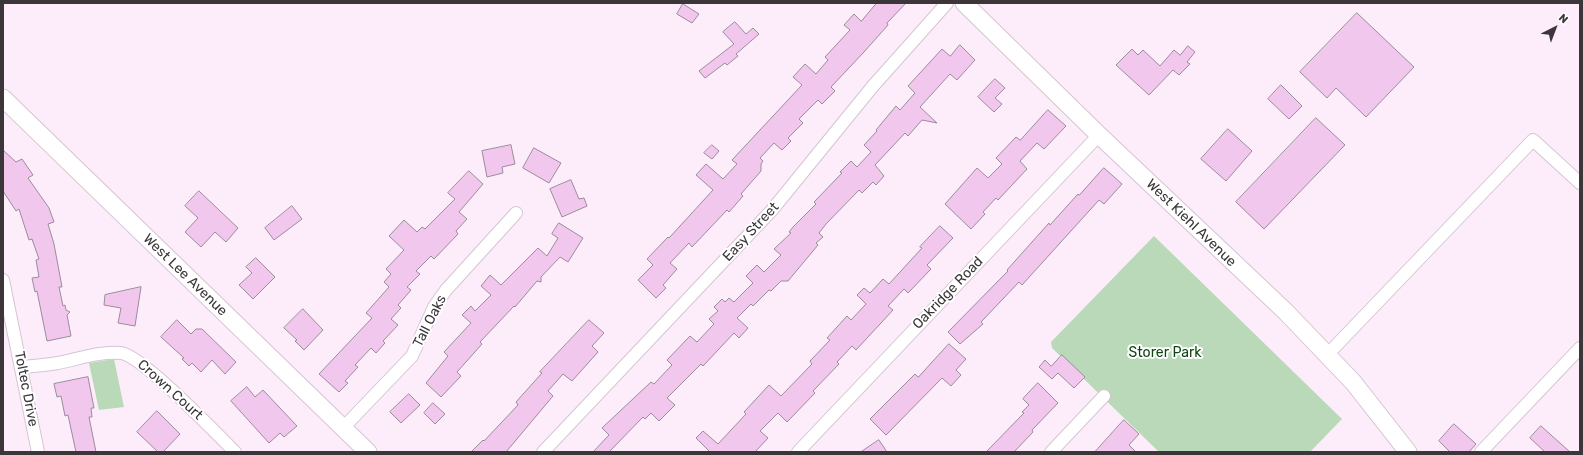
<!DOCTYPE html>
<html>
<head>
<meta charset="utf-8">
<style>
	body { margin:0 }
	#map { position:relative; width:1583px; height:455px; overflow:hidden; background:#fdedfb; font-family:Rubik,sans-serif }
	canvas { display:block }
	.frame { position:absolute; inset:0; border:4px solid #3c363b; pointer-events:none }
	.north { position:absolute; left:1535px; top:8px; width:40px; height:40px; -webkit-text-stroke:3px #fff; paint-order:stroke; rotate:42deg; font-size:11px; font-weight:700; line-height:16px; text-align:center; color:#3c363b }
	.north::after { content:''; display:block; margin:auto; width:14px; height:18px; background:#3c363b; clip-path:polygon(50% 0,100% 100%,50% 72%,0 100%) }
</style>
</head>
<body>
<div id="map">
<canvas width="1583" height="455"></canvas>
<div class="frame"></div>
<div class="north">N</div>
</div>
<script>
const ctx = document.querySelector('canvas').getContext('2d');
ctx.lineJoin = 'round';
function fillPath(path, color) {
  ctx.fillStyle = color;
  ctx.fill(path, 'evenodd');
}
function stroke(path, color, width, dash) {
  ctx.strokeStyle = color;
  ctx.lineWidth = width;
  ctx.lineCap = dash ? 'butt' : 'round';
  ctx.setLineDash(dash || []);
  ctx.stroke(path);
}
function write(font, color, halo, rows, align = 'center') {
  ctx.font = font + ' Rubik,sans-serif';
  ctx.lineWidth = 4;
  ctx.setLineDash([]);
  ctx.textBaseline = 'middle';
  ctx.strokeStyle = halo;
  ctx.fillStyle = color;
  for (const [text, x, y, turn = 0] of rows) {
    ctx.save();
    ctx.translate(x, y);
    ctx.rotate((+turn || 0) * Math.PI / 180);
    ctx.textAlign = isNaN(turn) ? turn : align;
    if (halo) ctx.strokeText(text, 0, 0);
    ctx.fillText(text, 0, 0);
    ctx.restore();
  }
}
fillPath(new Path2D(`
	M 1154,236 L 1342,419 L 1310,452 L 1159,452 L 1052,348 L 1051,342 Z
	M 114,359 L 124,407 L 99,410 L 89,363 Z`), '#bad9b9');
const building = new Path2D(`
	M 877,3 L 906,3 L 887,23 L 888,25 L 864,52 L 831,87 L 835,91 L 822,104 L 818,100 L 799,119 L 803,123 L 788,138 L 791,141 L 782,150 L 774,143 L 760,158 L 763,161 L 761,164 L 761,171 L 741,194 L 743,196 L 729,212 L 727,210 L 692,247 L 689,243 L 670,263 L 677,269 L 663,285 L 666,288 L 656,298 L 638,280 L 653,265 L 647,259 L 668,237 L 669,238 L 713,190 L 696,175 L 706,164 L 723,179 L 737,164 L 732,160 L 802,85 L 793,77 L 805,64 L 816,74 L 828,60 L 825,57 L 850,30 L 844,25 L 854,14 L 861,21 Z
	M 683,4 L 699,14 L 692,23 L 677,14 Z
	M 1357,13 L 1414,67 L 1366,117 L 1336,88 L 1327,98 L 1300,72 Z
	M 735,22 L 746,34 L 753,28 L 759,34 L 736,54 L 738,56 L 727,65 L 725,63 L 705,78 L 699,71 L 734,44 L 723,32 Z
	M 960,45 L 975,60 L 957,80 L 950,74 L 920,107 L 937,123 L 922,120 L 908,136 L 905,133 L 875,165 L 884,176 L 876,185 L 873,182 L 862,193 L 859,190 L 826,224 L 819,233 L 823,237 L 816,243 L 818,245 L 788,281 L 781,281 L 771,291 L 769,290 L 753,306 L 751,304 L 737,318 L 748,328 L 739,338 L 734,333 L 703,366 L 701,364 L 667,398 L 675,405 L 659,421 L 651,413 L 645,419 L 643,417 L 609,452 L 593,452 L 609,435 L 602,428 L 651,382 L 654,384 L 672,365 L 667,360 L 690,336 L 697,342 L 714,324 L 709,319 L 718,311 L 714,307 L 722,299 L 725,302 L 729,298 L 734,302 L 753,283 L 746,276 L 757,265 L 764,272 L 781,255 L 774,249 L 791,233 L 789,232 L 793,227 L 816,204 L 814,202 L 842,173 L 840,172 L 851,161 L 857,167 L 871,152 L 864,145 L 877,131 L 876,130 L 896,106 L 900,110 L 915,93 L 908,86 L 942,49 L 950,56 Z
	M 1188,46 L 1195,52 L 1187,62 L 1190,64 L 1179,75 L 1173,70 L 1149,95 L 1116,65 L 1132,49 L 1138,55 L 1143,50 L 1160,66 L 1174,50 L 1180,55 Z
	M 995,79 L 1005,88 L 995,98 L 1002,104 L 994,112 L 978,97 Z
	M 1281,85 L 1302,106 L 1289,119 L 1268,99 Z
	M 1048,110 L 1066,126 L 1044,149 L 1037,143 L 1020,161 L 1027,169 L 998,200 L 996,198 L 983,212 L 985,214 L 971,229 L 945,204 L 977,168 L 988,178 L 1002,164 L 996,158 L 1016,137 L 1020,140 Z
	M 1316,118 L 1345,145 L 1264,229 L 1236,202 Z
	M 1228,129 L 1252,151 L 1226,181 L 1201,159 Z
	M 511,145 L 515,164 L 502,167 L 503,173 L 487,177 L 482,151 Z
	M 712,145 L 719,151 L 712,159 L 704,153 Z
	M 534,148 L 561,163 L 549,183 L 523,168 Z
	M 3,150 L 16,162 L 22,159 L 33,175 L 28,178 L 49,208 L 54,222 L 48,224 L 54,244 L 62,287 L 59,287 L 63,306 L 65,305 L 66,310 L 70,312 L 67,315 L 71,336 L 47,341 L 37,291 L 35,292 L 32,278 L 39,277 L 36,260 L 39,259 L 32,239 L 29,240 L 19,209 L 16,211 L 3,191 Z
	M 1104,168 L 1122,184 L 1104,204 L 1099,200 L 1022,285 L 1019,282 L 981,322 L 983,324 L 960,344 L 948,332 L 1008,271 L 1007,270 L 1049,223 L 1050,225 L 1078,194 L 1079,195 Z
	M 469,171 L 483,184 L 459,212 L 467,219 L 456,231 L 458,234 L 434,259 L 431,256 L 416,271 L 420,274 L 407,287 L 411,290 L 398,305 L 401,308 L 391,319 L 398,325 L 383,341 L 385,343 L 376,353 L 371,348 L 355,365 L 358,367 L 345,381 L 348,383 L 339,392 L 319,374 L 372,318 L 366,313 L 389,287 L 384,282 L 391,274 L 386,269 L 404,250 L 389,236 L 404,220 L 417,232 L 422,227 L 425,229 L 455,199 L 448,193 Z
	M 571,180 L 579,199 L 584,198 L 587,206 L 562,217 L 550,189 Z
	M 199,191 L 238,228 L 226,242 L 215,232 L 201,247 L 185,232 L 198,218 L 185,206 Z
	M 292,206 L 302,219 L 274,240 L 265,228 Z
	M 559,223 L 583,238 L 568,262 L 560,257 L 541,277 L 541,282 L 537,281 L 515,307 L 514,306 L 480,342 L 482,344 L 457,372 L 461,376 L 441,397 L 426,383 L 448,356 L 444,352 L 471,323 L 462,315 L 471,306 L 475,311 L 491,295 L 481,286 L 490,275 L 501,285 L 538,248 L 547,256 L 558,238 L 552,234 Z
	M 940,226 L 953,238 L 927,265 L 931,269 L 908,293 L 904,289 L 888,306 L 893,310 L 856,350 L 852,346 L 837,362 L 839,364 L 813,391 L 815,393 L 787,422 L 778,413 L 760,431 L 768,438 L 755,452 L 710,452 L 696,438 L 703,431 L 718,444 L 746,414 L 744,412 L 769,385 L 781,396 L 812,364 L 810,361 L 830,340 L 827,338 L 847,316 L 851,320 L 866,304 L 857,295 L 864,288 L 870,293 L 883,279 L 889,284 L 922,248 L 920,247 Z
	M 256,258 L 275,277 L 253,299 L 239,285 L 252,273 L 246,267 Z
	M 141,287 L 135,326 L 118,323 L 121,308 L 104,305 L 105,295 Z
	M 303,309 L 323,330 L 304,350 L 295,341 L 297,340 L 284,328 Z
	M 177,320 L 191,334 L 196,329 L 202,329 L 236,362 L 225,374 L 212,360 L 201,372 L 192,363 L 189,366 L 182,359 L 184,358 L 161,337 Z
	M 589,320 L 604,333 L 592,346 L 598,352 L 572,381 L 563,374 L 548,391 L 553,396 L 506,452 L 471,452 L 483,440 L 484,441 L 518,405 L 516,402 L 542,373 L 540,372 Z
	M 949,344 L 966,359 L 956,370 L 961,375 L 951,386 L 942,378 L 886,435 L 870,419 L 915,374 L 918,377 Z
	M 1062,355 L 1085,377 L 1074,388 L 1058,373 L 1052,379 L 1039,367 L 1045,360 L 1051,366 Z
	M 88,377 L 94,408 L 91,408 L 92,417 L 89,417 L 96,452 L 76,452 L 68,415 L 65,416 L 61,396 L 57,397 L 54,384 Z
	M 1038,383 L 1058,403 L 1032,430 L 1033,432 L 1014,452 L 986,452 L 1024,413 L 1022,412 L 1029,405 L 1023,399 Z
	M 247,387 L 255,397 L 263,390 L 297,426 L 284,437 L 280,433 L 269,443 L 231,401 Z
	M 409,394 L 420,405 L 401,423 L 390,412 Z
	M 433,403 L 445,414 L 435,424 L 424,413 Z
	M 157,411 L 180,434 L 163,452 L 158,452 L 137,432 Z
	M 1124,420 L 1139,434 L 1129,445 L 1136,452 L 1095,452 Z
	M 1454,424 L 1476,444 L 1469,452 L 1450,452 L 1439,441 Z
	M 1541,426 L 1570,452 L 1545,452 L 1530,438 Z
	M 879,440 L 887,452 L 861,452 Z`);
fillPath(building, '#f2c7ee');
stroke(building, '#9a8c98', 1);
const street = new Path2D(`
	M 3,280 L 38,452
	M 1327,355 L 1533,140 L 1580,183
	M 22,367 C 34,366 46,365 58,363 C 78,359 101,351 121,353 C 141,355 217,434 235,452
	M 343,428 L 412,356 L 434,307 L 446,290 L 516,213
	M 543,452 L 772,210 L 873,86 L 947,3
	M 798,452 L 1099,135
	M 1051,452 L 1104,396
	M 1481,452 L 1580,348`);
const secondary = new Path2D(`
	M 964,3 L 1099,135 L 1286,312 L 1353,382 L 1408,452
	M 3,98 L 368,452`);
stroke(street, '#d4c5d2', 14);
stroke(secondary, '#d4c5d2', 19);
stroke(street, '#fff', 12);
stroke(secondary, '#fff', 17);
write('14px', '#3c363b', '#fff', [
	["West Kiehl Avenue",1191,223,44],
	["Easy Street",751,232,-47],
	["West Lee Avenue",185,275,44],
	["Oakridge Road",948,293,-46],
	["Tall Oaks",430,321,-63],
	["Toltec Drive",26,389,79],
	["Crown Court",170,390,42]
]);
write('14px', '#0e4613', '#fff', [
	["Storer Park",1165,353]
]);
</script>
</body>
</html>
